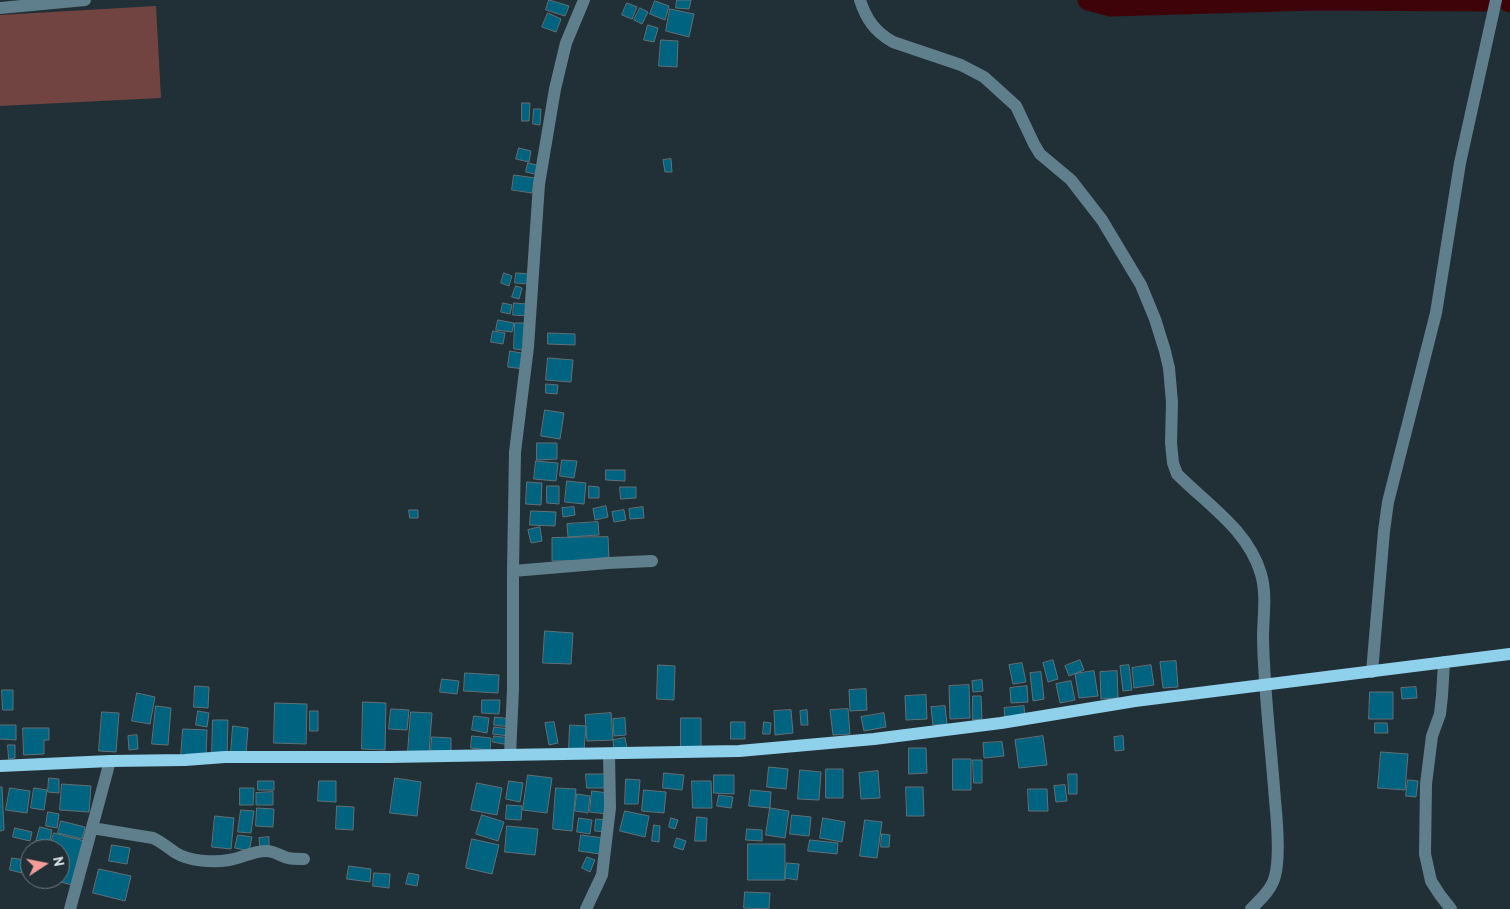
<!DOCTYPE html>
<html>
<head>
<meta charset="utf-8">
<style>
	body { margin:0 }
	#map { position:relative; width:1510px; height:909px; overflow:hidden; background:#213036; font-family:"PT Sans",sans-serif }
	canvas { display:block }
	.north { position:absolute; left:20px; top:839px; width:50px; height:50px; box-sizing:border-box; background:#213036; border:1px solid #6d7a7f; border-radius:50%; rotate:79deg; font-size:14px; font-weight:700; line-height:20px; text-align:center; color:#dfe8ec }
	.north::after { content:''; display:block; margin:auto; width:18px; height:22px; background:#f59b98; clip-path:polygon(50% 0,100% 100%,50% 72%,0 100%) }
</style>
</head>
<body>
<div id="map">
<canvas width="1510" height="909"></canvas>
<div class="north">N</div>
</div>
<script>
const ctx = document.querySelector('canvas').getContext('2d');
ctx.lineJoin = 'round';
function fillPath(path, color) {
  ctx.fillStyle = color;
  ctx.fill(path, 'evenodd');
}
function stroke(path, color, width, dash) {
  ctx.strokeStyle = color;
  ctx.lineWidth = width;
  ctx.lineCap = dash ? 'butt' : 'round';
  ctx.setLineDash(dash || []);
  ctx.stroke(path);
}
fillPath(new Path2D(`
	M 156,6 L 161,98 L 0,106 L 0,15 Z`), '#714442');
stroke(new Path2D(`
	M 1088,0 L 1111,6 L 1315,0 L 1485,1
	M 1508,1 L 1510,2`), '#3e0308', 21);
const building = new Path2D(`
	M 549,0 L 569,6 L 565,16 L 546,10 Z
	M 677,0 L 691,0 L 689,9 L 676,8 Z
	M 655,1 L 669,6 L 665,20 L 650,14 Z
	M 627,3 L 637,7 L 632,19 L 622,15 Z
	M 640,8 L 648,12 L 642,24 L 634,20 Z
	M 670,9 L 694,14 L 689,37 L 666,31 Z
	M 548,13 L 561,19 L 556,32 L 542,27 Z
	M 648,25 L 658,28 L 654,42 L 644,40 Z
	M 661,40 L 678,41 L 677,67 L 659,66 Z
	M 522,103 L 530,103 L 529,121 L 522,121 Z
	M 534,109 L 541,109 L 540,125 L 533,124 Z
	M 519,148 L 531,151 L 529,162 L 516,159 Z
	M 671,159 L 672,172 L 665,172 L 663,160 Z
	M 528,163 L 541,166 L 539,175 L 526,172 Z
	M 514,175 L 535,178 L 532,193 L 512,190 Z
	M 504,273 L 512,276 L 509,286 L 501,283 Z
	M 516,273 L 531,274 L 530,284 L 515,283 Z
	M 516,286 L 522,288 L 519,299 L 512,297 Z
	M 503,303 L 512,305 L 510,314 L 501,312 Z
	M 514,303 L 527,304 L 527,316 L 513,315 Z
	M 498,320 L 514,323 L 512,332 L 496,330 Z
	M 515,323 L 526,323 L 524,350 L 514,349 Z
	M 493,331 L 505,333 L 503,344 L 491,342 Z
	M 548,333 L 575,334 L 575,345 L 548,344 Z
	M 510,351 L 527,354 L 524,369 L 508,367 Z
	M 548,358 L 573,360 L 571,382 L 546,380 Z
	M 546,384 L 558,385 L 557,394 L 546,393 Z
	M 545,410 L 564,413 L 560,439 L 541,436 Z
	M 537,443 L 557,443 L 557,459 L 537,460 Z
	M 562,460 L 577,461 L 574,478 L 560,476 Z
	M 536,461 L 558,463 L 556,481 L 534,479 Z
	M 606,470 L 625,470 L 625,481 L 606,480 Z
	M 567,481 L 586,483 L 584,504 L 565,502 Z
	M 527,482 L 542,483 L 541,505 L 526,504 Z
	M 547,486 L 559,486 L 559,504 L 547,503 Z
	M 589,486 L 599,487 L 599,498 L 589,498 Z
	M 620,487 L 636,487 L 636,498 L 621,499 Z
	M 606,506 L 608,517 L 595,520 L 593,509 Z
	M 574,507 L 575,515 L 563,517 L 562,508 Z
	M 643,507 L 644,518 L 630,519 L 629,509 Z
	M 409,510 L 418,510 L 418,518 L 410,518 Z
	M 624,510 L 626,520 L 614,522 L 612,512 Z
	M 531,511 L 556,512 L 555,526 L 530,525 Z
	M 598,522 L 599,535 L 568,537 L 567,524 Z
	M 540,527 L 542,541 L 531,543 L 528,530 Z
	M 608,537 L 609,560 L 552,561 L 552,538 Z
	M 545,631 L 573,633 L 571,664 L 543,663 Z
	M 1053,660 L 1058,679 L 1048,682 L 1043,663 Z
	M 1080,660 L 1084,670 L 1069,676 L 1065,666 Z
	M 1176,661 L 1178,687 L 1163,688 L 1160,662 Z
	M 1022,663 L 1026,682 L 1013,684 L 1009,665 Z
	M 658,665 L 675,666 L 674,700 L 657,699 Z
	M 1129,665 L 1132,690 L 1123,691 L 1120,666 Z
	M 1151,665 L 1154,685 L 1134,688 L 1132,668 Z
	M 1094,671 L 1098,696 L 1079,698 L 1075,674 Z
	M 1117,671 L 1118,698 L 1101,699 L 1100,672 Z
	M 1041,672 L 1044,699 L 1033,701 L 1030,673 Z
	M 465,673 L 499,675 L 498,693 L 464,691 Z
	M 442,679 L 459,681 L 457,694 L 440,692 Z
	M 982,680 L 983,691 L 973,692 L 972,681 Z
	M 1071,681 L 1075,700 L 1060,703 L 1056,684 Z
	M 969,685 L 970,718 L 950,719 L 949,686 Z
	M 195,686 L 209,687 L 208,708 L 194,707 Z
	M 1027,686 L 1028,702 L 1011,703 L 1010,688 Z
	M 1416,687 L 1417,698 L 1402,699 L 1401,688 Z
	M 866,689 L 867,710 L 850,711 L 849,690 Z
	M 2,690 L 13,690 L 13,710 L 3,710 Z
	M 1370,692 L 1393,692 L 1393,719 L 1369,719 Z
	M 137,693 L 155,697 L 150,724 L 132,721 Z
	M 926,695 L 927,719 L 906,720 L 905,696 Z
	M 973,696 L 981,696 L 982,719 L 973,720 Z
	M 482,700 L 500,700 L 499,714 L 482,713 Z
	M 363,702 L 386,703 L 385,750 L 362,749 Z
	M 275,703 L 307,704 L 306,744 L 274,743 Z
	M 156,706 L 171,708 L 168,745 L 152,744 Z
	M 945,706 L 947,724 L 933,725 L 931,707 Z
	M 1024,706 L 1025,718 L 1005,720 L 1004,708 Z
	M 391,709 L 409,710 L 407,730 L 389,729 Z
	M 848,709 L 850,734 L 833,735 L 830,710 Z
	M 791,710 L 793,733 L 775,735 L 774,711 Z
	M 807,710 L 808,725 L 801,725 L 800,711 Z
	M 198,711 L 209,713 L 207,727 L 196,725 Z
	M 310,711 L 318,711 L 318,731 L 310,731 Z
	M 102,712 L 119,713 L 116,752 L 99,751 Z
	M 411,712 L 432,713 L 429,753 L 408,752 Z
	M 611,713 L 613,740 L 587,741 L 585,715 Z
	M 884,713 L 886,727 L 864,731 L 861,717 Z
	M 474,716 L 489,718 L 487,733 L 472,730 Z
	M 495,717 L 511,719 L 510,727 L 494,725 Z
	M 625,718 L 626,735 L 614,736 L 613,719 Z
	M 681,718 L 701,718 L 701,749 L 681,749 Z
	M 213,720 L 228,720 L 227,755 L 212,754 Z
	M 554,722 L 558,743 L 549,745 L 545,723 Z
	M 731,722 L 745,722 L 745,739 L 731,739 Z
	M 764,722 L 771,723 L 770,734 L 763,734 Z
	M 1375,723 L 1387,723 L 1388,733 L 1375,733 Z
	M 0,725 L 16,725 L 16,740 L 0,739 Z
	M 570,725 L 586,726 L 584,750 L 569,749 Z
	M 233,726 L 248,728 L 246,754 L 231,753 Z
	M 494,727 L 510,729 L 509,736 L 493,734 Z
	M 23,728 L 49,728 L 49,740 L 44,740 L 44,754 L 24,755 Z
	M 183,729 L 207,730 L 206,758 L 181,757 Z
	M 137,735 L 138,749 L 129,750 L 128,736 Z
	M 472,736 L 491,738 L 490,750 L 471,748 Z
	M 494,736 L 510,738 L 509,745 L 493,742 Z
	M 1043,736 L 1047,765 L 1019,768 L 1015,740 Z
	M 1123,736 L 1124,750 L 1115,751 L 1114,737 Z
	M 432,737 L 451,738 L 451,752 L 431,751 Z
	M 625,738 L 627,748 L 614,750 L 613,740 Z
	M 1002,742 L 1004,756 L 984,758 L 983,743 Z
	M 8,745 L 15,745 L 15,758 L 9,759 Z
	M 909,748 L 926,748 L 927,773 L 909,774 Z
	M 1381,752 L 1408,754 L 1405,790 L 1378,788 Z
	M 953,759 L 971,759 L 971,790 L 953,790 Z
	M 973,760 L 982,760 L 982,783 L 974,783 Z
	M 769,767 L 788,769 L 786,789 L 767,787 Z
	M 826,769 L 843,769 L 843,798 L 826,798 Z
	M 800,770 L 821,772 L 819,800 L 798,799 Z
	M 878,771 L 880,798 L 861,799 L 859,773 Z
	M 664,773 L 684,775 L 682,790 L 663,788 Z
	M 586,774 L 608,774 L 609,788 L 587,788 Z
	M 1068,774 L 1077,774 L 1077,794 L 1069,794 Z
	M 528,775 L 552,778 L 547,813 L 523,810 Z
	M 714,775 L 734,775 L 734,794 L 714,793 Z
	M 49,778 L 59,779 L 59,793 L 48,792 Z
	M 395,778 L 421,782 L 417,816 L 390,813 Z
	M 626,779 L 640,780 L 638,804 L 625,804 Z
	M 1408,780 L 1418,781 L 1416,797 L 1406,796 Z
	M 258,781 L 274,781 L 274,790 L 258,790 Z
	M 319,781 L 336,781 L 336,802 L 318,801 Z
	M 509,781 L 523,783 L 520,802 L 506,799 Z
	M 692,781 L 711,781 L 712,808 L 693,808 Z
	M 477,783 L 502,788 L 497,815 L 471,810 Z
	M 62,784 L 91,786 L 89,812 L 60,810 Z
	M 1065,785 L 1067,801 L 1056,802 L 1054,786 Z
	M 0,787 L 2,787 L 4,830 L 0,831 Z
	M 906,787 L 923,787 L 924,816 L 907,816 Z
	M 10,788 L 30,791 L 27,813 L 6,810 Z
	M 34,788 L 47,790 L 44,810 L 31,808 Z
	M 240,788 L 254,788 L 253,805 L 240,805 Z
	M 556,788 L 576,789 L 572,831 L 553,829 Z
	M 1028,789 L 1047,789 L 1048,811 L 1029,811 Z
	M 644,790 L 666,792 L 664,813 L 642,811 Z
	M 751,790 L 771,792 L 770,808 L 749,806 Z
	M 592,791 L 609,793 L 607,814 L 590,812 Z
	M 273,792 L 273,805 L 256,805 L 256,793 Z
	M 577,794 L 590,796 L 588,813 L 575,811 Z
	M 719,795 L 733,797 L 731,808 L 717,806 Z
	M 507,805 L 522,806 L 521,820 L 506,819 Z
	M 337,806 L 354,807 L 353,830 L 336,829 Z
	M 257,808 L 274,809 L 273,827 L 256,826 Z
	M 770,808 L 789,811 L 785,838 L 766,835 Z
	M 241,810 L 254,811 L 251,833 L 238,832 Z
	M 625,811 L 649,816 L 645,837 L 620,831 Z
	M 48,812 L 59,814 L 57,828 L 46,826 Z
	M 482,815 L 504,822 L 498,841 L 476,834 Z
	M 792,815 L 811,817 L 809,836 L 790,834 Z
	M 215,816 L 234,818 L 231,849 L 212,847 Z
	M 697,817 L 707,818 L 706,841 L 695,841 Z
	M 579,818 L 592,820 L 590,834 L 577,832 Z
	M 671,818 L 678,820 L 675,829 L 669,827 Z
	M 823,818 L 845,822 L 842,842 L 820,838 Z
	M 596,819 L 607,820 L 606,832 L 595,831 Z
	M 865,820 L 882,822 L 877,858 L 860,856 Z
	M 61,821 L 85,827 L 82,839 L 58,833 Z
	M 654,825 L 660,826 L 659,842 L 652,841 Z
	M 507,826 L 538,829 L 535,855 L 505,852 Z
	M 40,827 L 52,830 L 49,845 L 36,842 Z
	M 15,828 L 32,832 L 30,841 L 13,837 Z
	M 747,829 L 762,830 L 762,841 L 746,840 Z
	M 54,833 L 84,841 L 72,885 L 49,879 L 60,879 L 60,849 L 49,849 Z
	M 882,834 L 890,835 L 889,847 L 881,847 Z
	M 238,835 L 252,837 L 249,851 L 235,848 Z
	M 581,835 L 603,838 L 600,854 L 579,851 Z
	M 269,837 L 269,849 L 260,849 L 259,838 Z
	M 677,838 L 686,841 L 683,850 L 674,847 Z
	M 472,839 L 499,845 L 492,874 L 466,868 Z
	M 810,840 L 838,843 L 837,854 L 808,851 Z
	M 748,844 L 785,844 L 785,880 L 748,880 Z
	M 112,845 L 130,848 L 127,864 L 109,861 Z
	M 587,857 L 595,860 L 590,872 L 582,868 Z
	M 12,858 L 25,860 L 22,873 L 10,870 Z
	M 787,863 L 799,864 L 797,880 L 785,878 Z
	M 349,866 L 371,869 L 370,882 L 347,879 Z
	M 99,869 L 131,876 L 125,901 L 93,893 Z
	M 374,873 L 390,874 L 389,888 L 373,886 Z
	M 409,873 L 419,875 L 417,886 L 406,884 Z
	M 745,892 L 770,893 L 769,909 L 744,908 Z`);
fillPath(building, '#00637f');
stroke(building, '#607178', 1);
stroke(new Path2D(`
	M 860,0 C 866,19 875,32 893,42 L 961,65 L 984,77 L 1016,106 L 1034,144 L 1040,154 L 1071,180 L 1102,220 L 1141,285 L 1155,319 L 1165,351 L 1169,368 L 1172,402 L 1171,443 L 1173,463 L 1177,474 C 1208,505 1248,530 1261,574 C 1267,595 1263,617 1263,638 C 1264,692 1271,746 1275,800 C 1277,820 1280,858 1275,876 C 1272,889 1261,899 1251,909
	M 0,8 L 85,0
	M 513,571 L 608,563 L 652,561
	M 1444,662 L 1442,696 L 1440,714 L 1432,736 L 1426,784 L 1425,854 L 1431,881 L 1440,895 L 1451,909
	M 1372,672 L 1384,531 L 1388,502 L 1436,313 L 1460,163 L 1496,0
	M 510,755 L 513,689 L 513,571 L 515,452 L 528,347 L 539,184 L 555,89 L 566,43 L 584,0
	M 92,828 L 153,838 C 162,842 168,848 176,853 C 189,861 213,863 229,860 C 242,858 253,851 266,851 C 275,851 280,856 288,858 C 293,859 299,859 304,859
	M 70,909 L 110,761
	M 586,909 L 602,875 L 610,808 L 609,754`), '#607f8c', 12);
stroke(new Path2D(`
	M 0,766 L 110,761 L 185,760 L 225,757 L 389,757 L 739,751 L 874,739 L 1001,723 L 1135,701 L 1510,654`), '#8fd0eb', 12);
</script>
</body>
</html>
